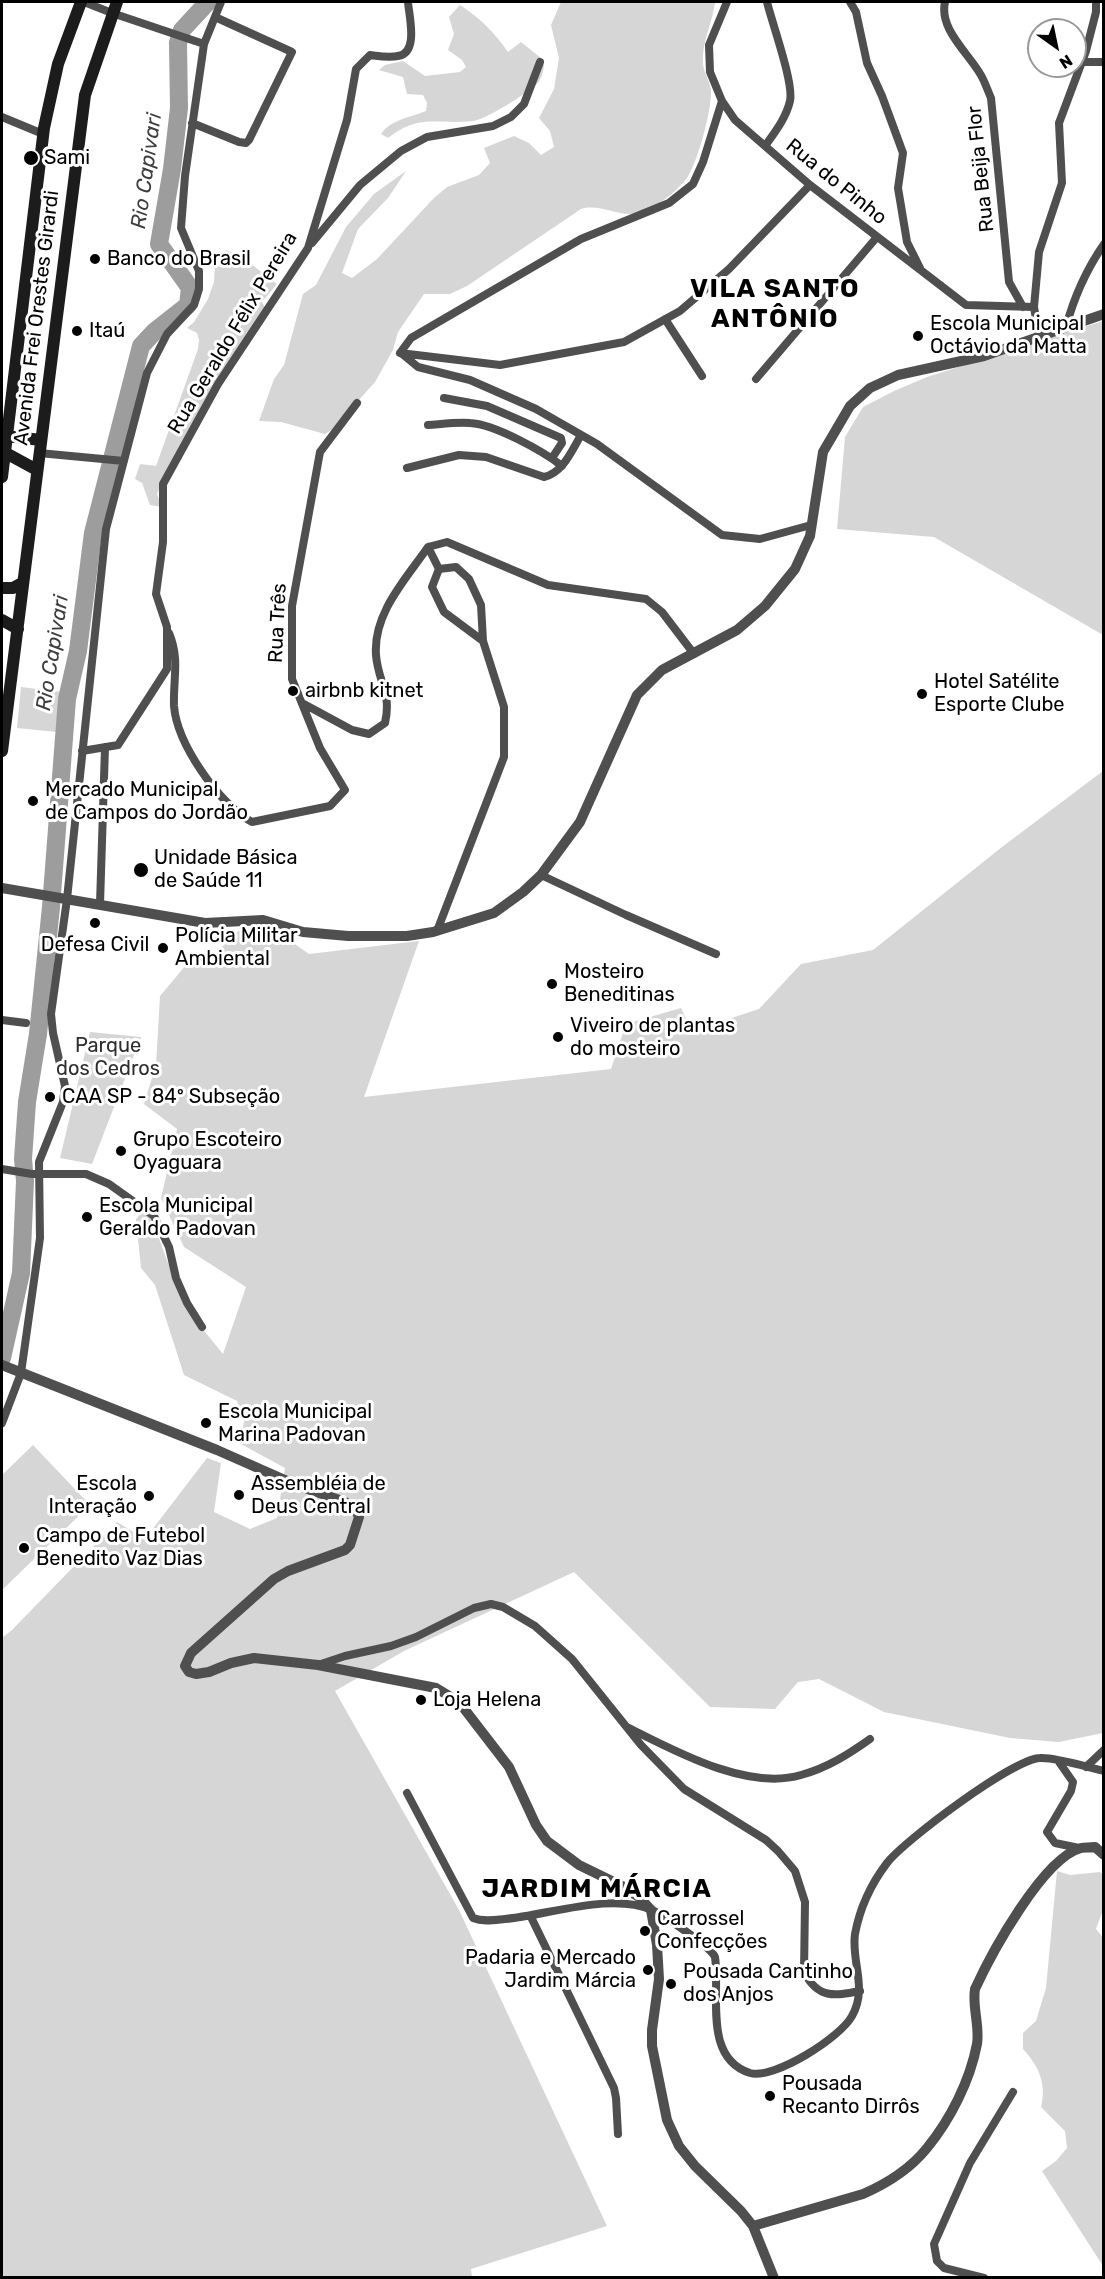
<!DOCTYPE html>
<html>
<head>
<meta charset="utf-8">
<style>
	body { margin:0 }
	#map { position:relative; width:1105px; height:2279px; overflow:hidden; background:#fff; font-family:Rubik,sans-serif }
	canvas { display:block }
	.frame { position:absolute; inset:0; border:3px solid #000; pointer-events:none }
	.north { position:absolute; left:1027px; top:18px; width:60px; height:60px; box-sizing:border-box; background:#fff; border:2px solid #999; border-radius:50%; rotate:147deg; font-size:16px; font-weight:700; line-height:24px; text-align:center; color:#000 }
	.north::after { content:''; display:block; margin:auto; width:21px; height:27px; background:#000; clip-path:polygon(50% 0,100% 100%,50% 72%,0 100%) }
</style>
</head>
<body>
<div id="map">
<canvas width="1105" height="2279"></canvas>
<div class="frame"></div>
<div class="north">N</div>
</div>
<script>
const ctx = document.querySelector('canvas').getContext('2d');
ctx.lineJoin = 'round';
function fillPath(path, color) {
  ctx.fillStyle = color;
  ctx.fill(path, 'evenodd');
}
function stroke(path, color, width, dash) {
  ctx.strokeStyle = color;
  ctx.lineWidth = width;
  ctx.lineCap = dash ? 'butt' : 'round';
  ctx.setLineDash(dash || []);
  ctx.stroke(path);
}
function write(font, color, halo, rows, align = 'center') {
  ctx.font = font + ' Rubik,sans-serif';
  ctx.lineWidth = 6;
  ctx.setLineDash([]);
  ctx.textBaseline = 'middle';
  ctx.strokeStyle = halo;
  ctx.fillStyle = color;
  for (const [text, x, y, turn = 0] of rows) {
    ctx.save();
    ctx.translate(x, y);
    ctx.rotate((+turn || 0) * Math.PI / 180);
    ctx.textAlign = isNaN(turn) ? turn : align;
    if (halo) ctx.strokeText(text, 0, 0);
    ctx.fillText(text, 0, 0);
    ctx.restore();
  }
}
fillPath(new Path2D(`
	M 561,2 L 715,2 C 713,22 701,43 703,64 C 704,74 712,84 711,95 C 710,115 698,161 687,178 C 678,190 662,203 648,209 C 643,211 635,214 630,214 C 614,214 598,204 581,209 L 467,286 L 450,294 L 424,294 L 398,332 L 393,350 L 375,382 L 333,429 L 325,434 L 281,422 L 259,421 L 274,379 L 284,365 L 303,294 L 316,285 L 346,227 L 374,194 L 406,171 L 388,198 L 358,229 L 342,273 L 352,278 L 377,259 L 434,198 L 447,187 L 479,175 L 490,163 L 484,148 L 514,136 L 529,143 L 541,155 L 554,147 L 550,131 L 539,118 L 554,89 L 559,58 L 551,25 Z
	M 460,5 C 480,18 495,33 508,52 L 521,42 L 541,58 L 544,66 C 543,72 542,78 538,83 C 528,93 485,120 473,121 C 436,125 420,113 388,138 L 381,134 C 390,120 411,117 426,111 L 427,103 L 423,95 L 407,94 L 403,77 L 379,70 L 385,65 L 403,61 L 425,76 L 460,72 L 466,67 L 462,60 L 448,50 L 454,34 L 449,17 Z
	M 226,250 L 242,257 L 277,284 L 262,302 L 266,309 L 170,463 L 157,494 L 162,507 L 150,505 L 142,483 L 135,479 L 140,464 L 156,466 L 198,349 L 199,340 L 197,333 L 187,328 L 194,322 L 208,299 L 214,282 L 215,264 Z
	M 1103,321 L 1103,635 L 934,537 L 837,529 L 845,437 L 863,407 L 894,391 L 927,377 Z
	M 21,687 L 62,692 L 57,732 L 17,728 Z
	M 1103,771 L 1103,1733 L 1059,1742 L 1010,1738 L 884,1712 L 819,1679 L 798,1682 L 775,1709 L 710,1707 L 574,1572 L 404,1651 L 335,1691 L 459,1910 L 607,2226 L 471,2269 L 472,2277 L 2,2278 L 2,1638 L 12,1630 L 117,1522 L 145,1539 L 207,1458 L 221,1463 L 214,1512 L 250,1529 L 277,1518 L 285,1468 L 241,1444 L 244,1421 L 237,1401 L 184,1375 L 155,1285 L 141,1268 L 136,1219 L 142,1212 L 152,1219 L 166,1258 L 188,1311 L 223,1354 L 246,1287 L 184,1247 L 161,1198 L 177,1129 L 144,1104 L 156,1065 L 160,996 L 186,965 L 210,960 L 223,946 L 232,933 L 254,927 L 282,935 L 309,954 L 419,941 L 364,1097 L 611,1069 L 626,1024 L 681,1008 L 692,1031 L 759,1009 L 801,964 L 873,950 L 1002,847 Z
	M 90,1032 L 141,1037 L 92,1164 L 60,1158 Z
	M 33,1445 L 90,1505 L 2,1590 L 2,1475 Z
	M 1057,1871 L 1070,1875 L 1100,1872 L 1103,1875 L 1103,1910 L 1096,1929 L 1104,1939 L 1103,2266 L 1042,2171 L 1056,2161 L 1067,2148 L 1065,2131 L 1041,2107 C 1047,2085 1039,2066 1023,2049 L 1023,2033 L 1036,2021 L 1046,1988 Z`), '#d6d6d6');
stroke(new Path2D(`
	M 2,1358 L 21,1273 L 25,1181 L 23,1159 L 27,1102 L 38,1034 L 51,907 L 67,699 L 78,651 L 93,533 L 141,346 L 155,331 L 188,305 L 190,288 L 159,244 L 172,169 L 179,108 L 178,43 L 182,30 L 208,2`), '#9d9d9d', 18);
stroke(new Path2D(`
	M 84,2 L 112,13 L 204,44
	M 727,2 L 709,45 L 710,72 L 722,101 L 735,120 L 810,185 L 966,305 L 1034,307
	M 850,2 L 856,12 L 867,63 L 882,96 L 903,153 L 898,188 L 907,242 L 920,268
	M 945,2 C 939,28 966,51 979,72 C 984,79 987,89 991,98 L 1009,282 L 1023,307
	M 1082,62 L 1104,62
	M 2,117 L 43,134
	M 192,123 L 239,142 L 246,143 L 249,140 L 292,52 L 215,17
	M 765,146 C 775,132 786,118 790,101 C 794,83 772,23 767,2
	M 312,243 L 360,185 L 401,151 L 427,137 L 493,126 L 511,117 L 524,104 L 540,62
	M 665,319 L 702,376
	M 1066,327 C 1074,297 1086,270 1104,244
	M 1039,337 L 1034,307 L 1039,252 L 1062,183 L 1059,123 L 1086,51 L 1096,12 L 1096,2
	M 400,353 L 500,365 L 624,342 L 680,311 L 729,269 L 810,185
	M 400,353 L 411,338 L 581,239 L 669,203 L 693,184 L 703,162 L 722,101
	M 401,353 L 418,367 L 470,380 L 536,409 L 597,444 L 722,535 L 760,539 L 811,525
	M 756,379 L 877,237
	M 444,398 L 487,406 L 561,438 L 562,443 L 552,458
	M 428,425 C 442,424 457,422 470,423 C 494,424 543,451 562,466
	M 39,453 L 124,461
	M 407,468 L 459,455 L 486,457 L 544,477 C 563,473 572,450 581,435
	M 428,547 L 439,569 L 432,587 L 444,612 L 483,641
	M 169,633 C 180,659 173,679 174,706 C 177,744 219,804 252,822 L 330,806 L 345,790 L 320,748 L 292,679 L 292,606 L 320,452 L 357,403
	M 302,703 L 352,730 L 369,734 L 385,723 C 392,693 378,682 376,655 C 373,613 406,579 428,547 L 447,542 L 548,585 L 646,599 L 662,612 L 694,654
	M 82,751 L 118,745 L 167,669 L 167,627 L 156,594 L 163,542 L 163,484 L 218,384 L 308,248 L 347,120 L 356,69 L 370,55 C 378,56 389,58 398,56 C 419,53 409,16 408,2
	M 541,875 L 626,915 L 716,954
	M 100,904 L 105,747
	M 437,931 L 504,757 L 504,707 L 483,641 L 481,605 L 469,579 L 456,567 L 439,569
	M 2,1020 L 26,1023
	M 2,1169 L 32,1174 L 86,1174 L 109,1184 L 154,1216 L 169,1247 L 176,1278 L 187,1303 L 202,1327
	M 2,1423 L 21,1373 L 40,1238 L 39,1162 L 63,1102 L 65,1086 L 53,1033 L 51,1014 L 67,899 L 106,529 L 147,373 L 167,334 L 194,305 L 199,289 L 199,271 L 181,228 L 185,176 L 204,44 L 221,2
	M 318,1665 L 345,1656 L 391,1646 L 416,1637 L 474,1608 L 491,1604 L 503,1607 L 535,1626 L 572,1659 L 641,1745 L 684,1789 L 766,1840 L 778,1851 L 795,1871 L 805,1902 L 804,1972 C 818,1999 834,1996 860,1991
	M 627,1727 C 675,1751 747,1791 801,1775 C 827,1768 849,1754 870,1739
	M 1059,1762 L 1073,1782 L 1071,1791 L 1047,1832 L 1055,1843 L 1079,1848
	M 1086,1767 L 1104,1750
	M 407,1793 L 473,1918 C 483,1922 494,1920 505,1919 C 549,1915 611,1892 652,1910 C 663,1915 711,1947 715,1957 C 716,1963 716,1970 716,1976 C 717,2010 709,2060 750,2073 C 774,2080 841,2037 852,2016 C 868,1988 851,1962 855,1934 C 860,1907 871,1884 887,1863 C 905,1840 1013,1759 1040,1758 C 1055,1757 1087,1767 1104,1771
	M 531,1917 L 614,2088 L 616,2098 L 618,2134
	M 984,2278 L 944,2268 L 937,2261 L 934,2244 L 970,2163 L 1013,2092`), '#4f4f4f', 8);
stroke(new Path2D(`
	M 2,888 L 205,923 L 263,920 L 303,932 L 348,936 L 407,936 L 433,932 L 494,913 L 523,892 L 541,875 L 580,822 L 637,695 L 662,670 L 737,630 L 765,606 L 795,569 L 810,536 L 823,452 L 850,406 L 870,388 L 898,375 L 984,356 L 1104,314
	M 2,1365 L 217,1450 L 294,1484 L 345,1502 L 356,1510 L 359,1517 L 350,1545 L 345,1550 L 288,1571 L 274,1579 L 191,1653 L 185,1666 L 189,1672 L 196,1674 L 209,1672 L 231,1663 L 254,1658 L 318,1665 L 436,1688 L 459,1702 L 509,1767 L 536,1825 L 547,1841 L 579,1865 L 622,1886 L 639,1897 L 651,1910 L 657,1945 L 659,1979 L 652,2030 L 652,2046 L 667,2120 L 679,2146 L 695,2166 L 741,2211 L 753,2226 L 774,2278
	M 753,2226 L 863,2194 C 886,2184 911,2168 927,2148 C 950,2120 970,2081 977,2044 C 980,2026 972,2007 975,1989 C 991,1954 1043,1858 1081,1848 C 1085,1847 1090,1848 1095,1847 L 1104,1855`), '#4f4f4f', 10);
stroke(new Path2D(`
	M 6,436 L 41,440
	M 4,452 L 37,470
	M 2,477 L 44,128 L 58,64 L 81,2
	M 2,588 L 13,588 L 22,583
	M 2,620 L 18,629
	M 2,751 L 85,95 L 117,2`), '#1c1c1c', 12);
for (const [x, y, r, color] of [
	[31,158,8,"#000"],
	[95,259,6,"#000"],
	[77,331,6,"#000"],
	[918,336,6,"#000"],
	[293,691,6,"#000"],
	[922,694,6,"#000"],
	[33,801,6,"#000"],
	[141,870,8,"#000"],
	[95,923,6,"#000"],
	[163,948,6,"#000"],
	[552,984,6,"#000"],
	[558,1037,6,"#000"],
	[50,1097,6,"#000"],
	[121,1151,6,"#000"],
	[87,1217,6,"#000"],
	[206,1423,6,"#000"],
	[239,1495,6,"#000"],
	[149,1496,6,"#000"],
	[24,1548,6,"#000"],
	[421,1700,6,"#000"],
	[645,1931,6,"#000"],
	[648,1970,6,"#000"],
	[671,1984,6,"#000"],
	[770,2096,6,"#000"]
]) {
  const dot = new Path2D();
  dot.arc(x, y, r, 0, 2 * Math.PI);
  ctx.fillStyle = color;
  ctx.fill(dot);
  stroke(dot, '#fff', 2);
}
write('20px', '#000', '#fff', [
	["Sami",44,158],
	["Banco do Brasil",107,259],
	["Escola Municipal",930,324],
	["Octávio da Matta",930,347],
	["Itaú",89,331],
	["Hotel Satélite",934,682],
	["Esporte Clube",934,705],
	["airbnb kitnet",305,691],
	["Mercado Municipal",45,790],
	["de Campos do Jordão",45,813],
	["Unidade Básica",154,858],
	["de Saúde 11",154,881],
	["Polícia Militar",175,936],
	["Ambiental",175,959],
	["Defesa Civil",95,945,"center"],
	["Mosteiro",564,972],
	["Beneditinas",564,995],
	["Viveiro de plantas",570,1026],
	["do mosteiro",570,1049],
	["CAA SP - 84º Subseção",62,1097],
	["Grupo Escoteiro",133,1140],
	["Oyaguara",133,1163],
	["Escola Municipal",99,1206],
	["Geraldo Padovan",99,1229],
	["Escola Municipal",218,1412],
	["Marina Padovan",218,1435],
	["Escola",137,1484,"right"],
	["Interação",137,1507,"right"],
	["Assembléia de",251,1484],
	["Deus Central",251,1507],
	["Campo de Futebol",36,1536],
	["Benedito Vaz Dias",36,1559],
	["Loja Helena",433,1700],
	["Carrossel",657,1919],
	["Confecções",657,1942],
	["Padaria e Mercado",636,1958,"right"],
	["Jardim Márcia",636,1981,"right"],
	["Pousada Cantinho",683,1972],
	["dos Anjos",683,1995],
	["Pousada",782,2084],
	["Recanto Dirrôs",782,2107]
], 'left');
write('20px', '#000', '#fff', [
	["Rua Beija Flor",981,169,-96],
	["Rua do Pinho",836,182,39],
	["Avenida Frei Orestes Girardi",37,318,-83],
	["Rua Geraldo Félix Pereira",233,333,-59],
	["Rua Três",278,623,-87]
]);
write('20px', '#2d2d2d', '#fff', [
	["Parque",108,1046],
	["dos Cedros",108,1069]
]);
write('italic 21px', '#3e3e3e', '#fff', [
	["Rio Capivari",147,171,-82],
	["Rio Capivari",53,653,-81]
]);
ctx.letterSpacing = '1.5px';
write('bold 26px', '#000', '#fff', [
	["VILA SANTO",775,289],
	["ANTÔNIO",775,319],
	["JARDIM MÁRCIA",597,1889]
]);
ctx.letterSpacing = '0px';
</script>
</body>
</html>
